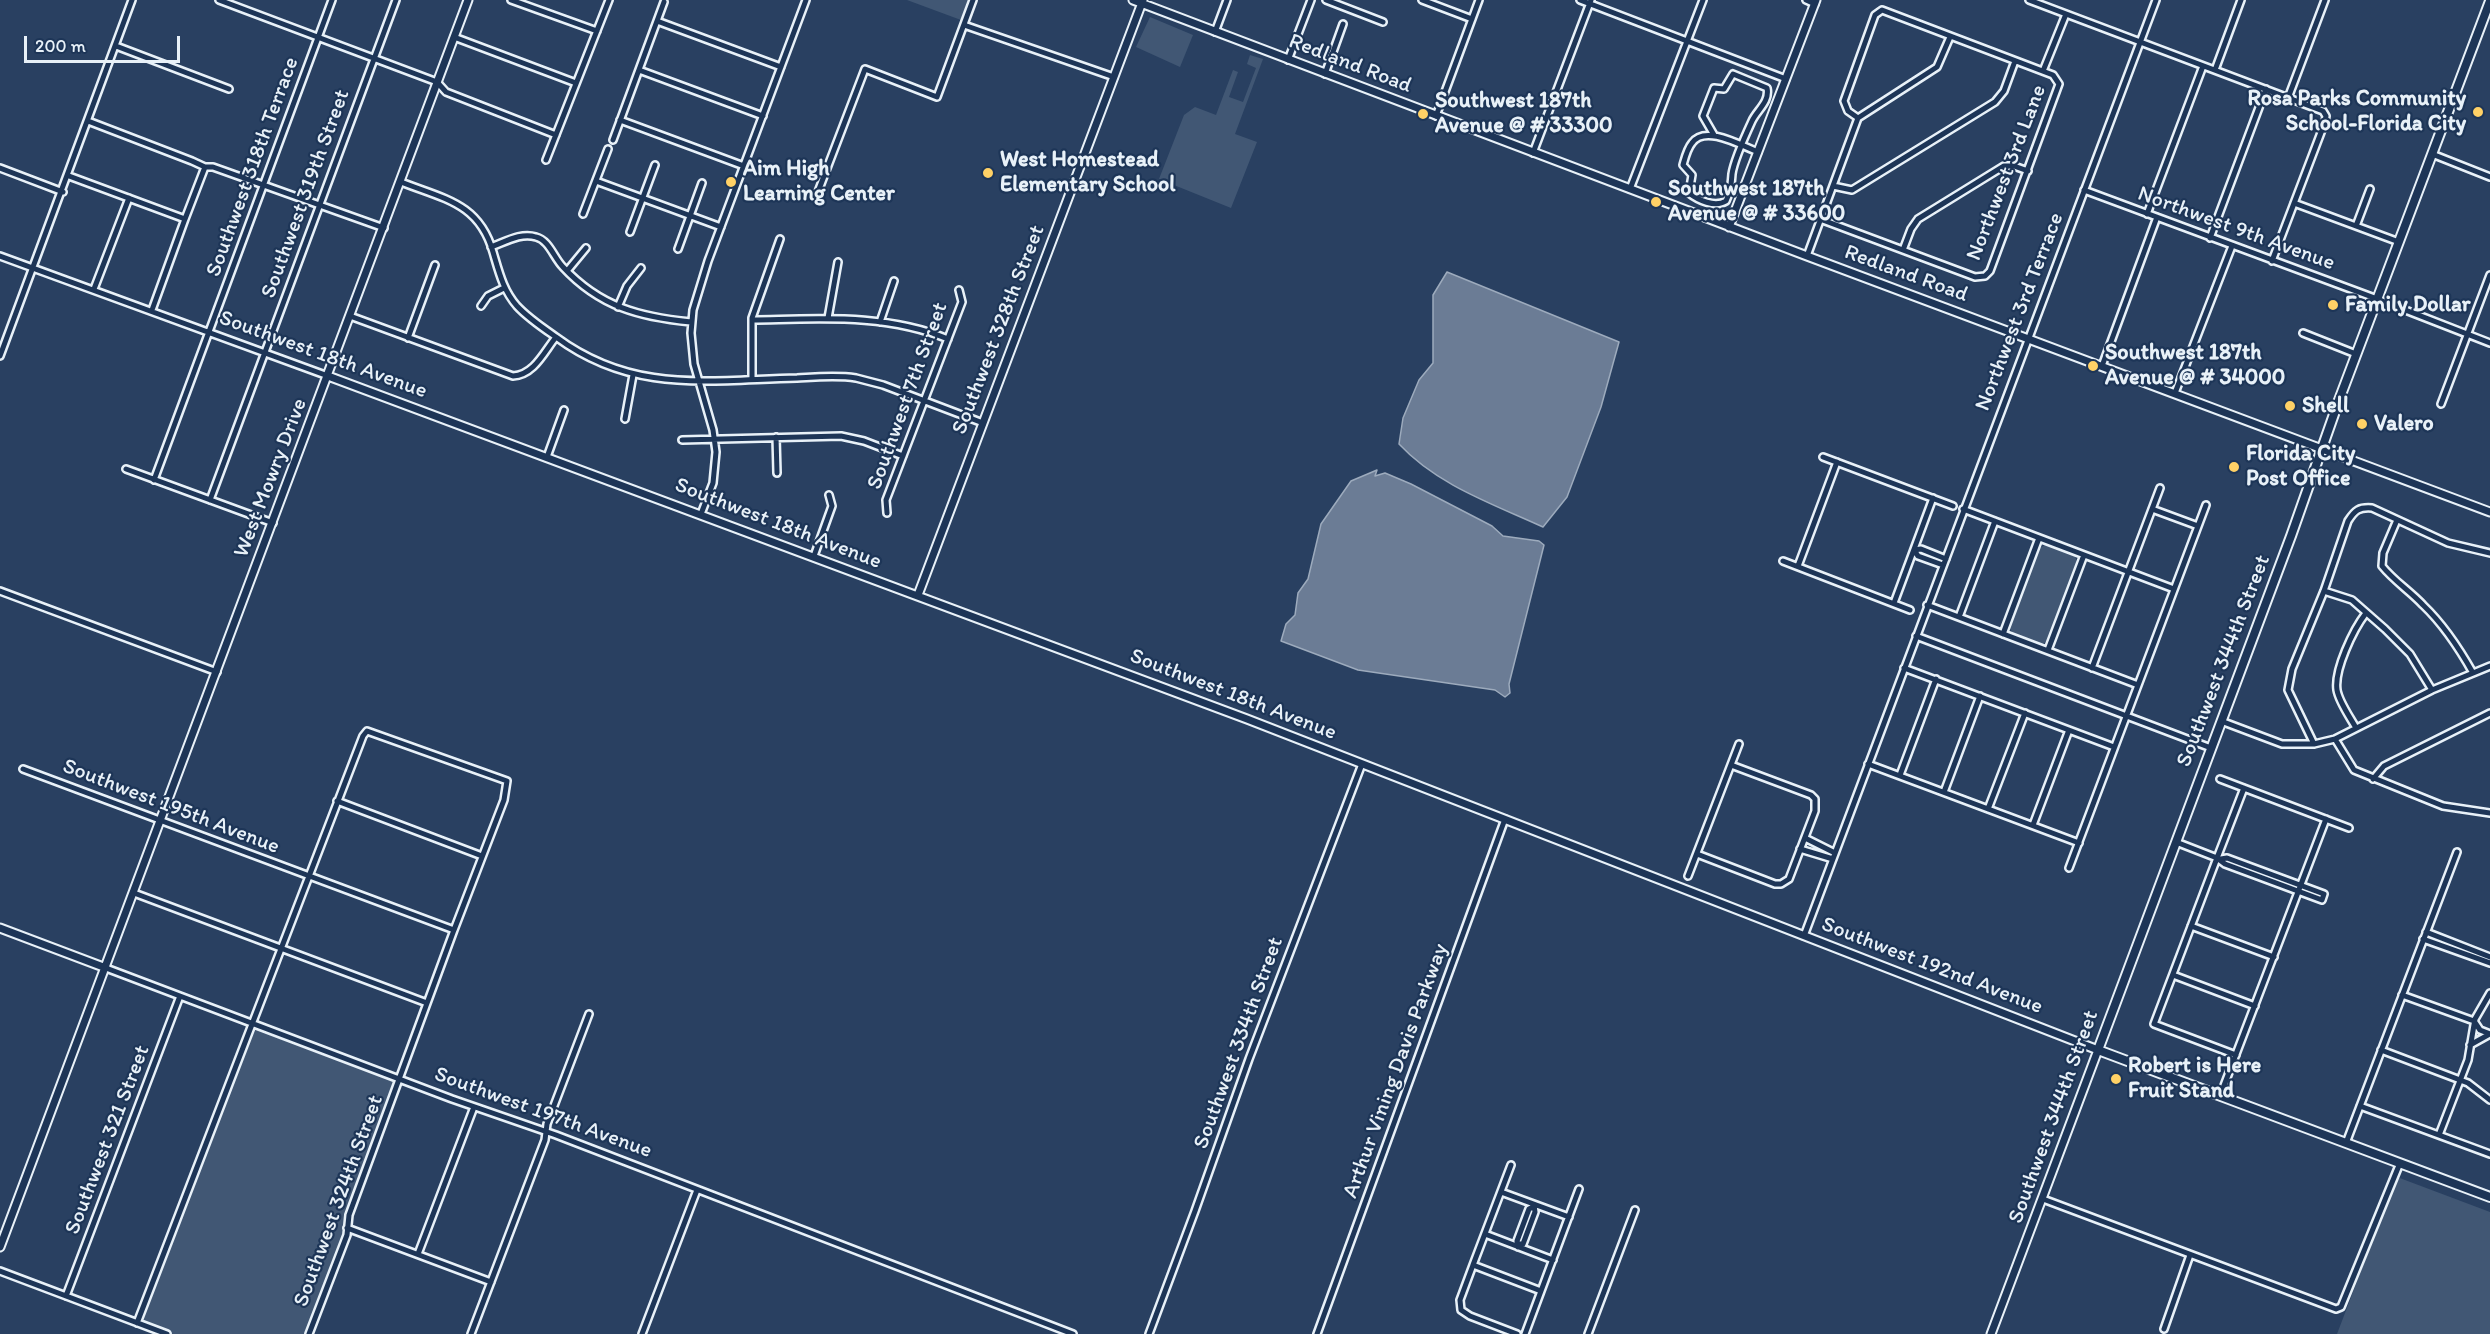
<!DOCTYPE html>
<html>
<head>
<meta charset="utf-8">
<style>
	body { margin:0 }
	#map { position:relative; width:2490px; height:1334px; overflow:hidden; background:#294061; font-family:Itim,sans-serif }
	canvas { display:block }
	.scale { position:absolute; left:24px; top:36px; width:156px; height:27px; box-sizing:border-box; border:3px solid #e8f1f8; border-top:0; padding-left:8px; font-size:18px; line-height:21px; white-space:nowrap; color:#e8f1f8; -webkit-text-stroke:4px #1d3557; paint-order:stroke }
</style>
</head>
<body>
<div id="map">
<canvas width="2490" height="1334"></canvas>
<div class="scale">200 m</div>
</div>
<script>
const ctx = document.querySelector('canvas').getContext('2d');
ctx.lineJoin = 'round';
function fillPath(path, color) {
  ctx.fillStyle = color;
  ctx.fill(path, 'evenodd');
}
function stroke(path, color, width, dash) {
  ctx.strokeStyle = color;
  ctx.lineWidth = width;
  ctx.lineCap = dash ? 'butt' : 'round';
  ctx.setLineDash(dash || []);
  ctx.stroke(path);
}
function write(font, color, halo, rows, align = 'center') {
  ctx.font = font + ' Itim,sans-serif';
  ctx.lineWidth = 4.5;
  ctx.setLineDash([]);
  ctx.textBaseline = 'middle';
  ctx.strokeStyle = halo;
  ctx.fillStyle = color;
  for (const [text, x, y, turn = 0] of rows) {
    ctx.save();
    ctx.translate(x, y);
    ctx.rotate((+turn || 0) * Math.PI / 180);
    ctx.textAlign = isNaN(turn) ? turn : align;
    if (halo) ctx.strokeText(text, 0, 0);
    ctx.fillText(text, 0, 0);
    ctx.restore();
  }
}
fillPath(new Path2D(`
	M 907,0 L 968,0 L 961,20 Z
	M 1150,17 L 1193,35 L 1180,67 L 1136,47 Z
	M 1250,55 L 1263,59 L 1235,134 L 1257,142 L 1231,208 L 1159,179 L 1184,115 L 1195,107 L 1216,115 L 1233,70 L 1238,72 L 1229,97 L 1243,102 L 1256,68 L 1247,64 Z
	M 2047,544 L 2075,555 L 2077,564 L 2049,640 L 2041,645 L 2014,635 L 2009,627 L 2038,549 Z
	M 256,1029 L 393,1078 L 394,1088 L 344,1221 L 344,1235 L 306,1334 L 173,1334 L 139,1322 L 249,1032 Z
	M 2397,1177 L 2490,1212 L 2490,1334 L 2337,1334 Z`), '#415774');
const water = new Path2D(`
	M 1447,272 L 1619,342 L 1601,407 L 1567,497 L 1543,527 C 1493,504 1437,485 1399,444 L 1403,418 L 1419,380 L 1433,363 L 1433,295 Z
	M 1377,470 L 1375,476 L 1385,473 L 1411,484 L 1492,526 L 1503,536 L 1539,541 L 1544,545 L 1509,684 L 1510,693 L 1505,697 L 1495,690 L 1358,670 L 1281,641 L 1286,624 L 1295,615 L 1298,593 L 1308,579 L 1321,524 L 1351,481 Z`);
fillPath(water, '#6b7c95');
stroke(water, '#9dabbd', 1.5);
const minor = new Path2D(`
	M 219,0 L 437,82 L 446,92 L 556,135
	M 511,0 L 597,31
	M 1326,0 L 1383,22
	M 1422,0 L 1472,19
	M 1580,0 L 1786,79
	M 1806,0 L 1815,4
	M 2029,0 L 2323,111 L 2326,116 L 2325,122 L 2272,261
	M 657,21 L 781,67
	M 964,25 L 1114,77
	M 1215,32 L 1227,0
	M 454,37 L 576,83
	M 116,46 L 229,89
	M 1288,60 L 1311,0
	M 639,70 L 763,116
	M 2215,70 L 2241,0
	M 2043,71 L 2066,14
	M 1325,74 L 1343,24
	M 2288,98 L 2325,0
	M 1436,116 L 1479,0
	M 620,120 L 744,166
	M 88,121 L 192,161 L 205,167
	M 1714,135 L 1703,116 L 1714,88 L 1724,89 L 1733,74 L 1767,88 C 1770,102 1757,110 1752,121 C 1746,134 1734,160 1732,174 C 1731,186 1731,190 1726,201 C 1715,208 1698,200 1689,193 L 1692,175 L 1683,165 C 1685,158 1687,149 1692,143 C 1705,124 1742,146 1758,152
	M 613,140 L 664,2
	M 1533,153 L 1591,0
	M 2432,154 L 2490,177
	M 546,160 L 609,0
	M 205,167 L 213,167 L 384,228
	M 0,168 L 63,192
	M 69,176 L 185,219 L 152,310
	M 596,181 L 721,227
	M 401,182 C 444,199 479,203 493,252 C 499,272 503,290 517,306 C 528,318 543,328 556,337 C 633,394 707,380 797,378 C 816,377 836,375 856,378 L 883,385 L 983,423
	M 1833,186 L 1852,190 L 1995,102 L 2004,91 L 2015,61
	M 1630,189 L 1703,0
	M 2084,190 L 2372,297 L 2490,343
	M 816,197 L 865,69 L 937,97 L 973,0
	M 2294,203 L 2399,242
	M 583,214 L 608,149
	M 2147,214 L 2203,66
	M 185,219 L 205,167
	M 1820,219 L 1975,277 L 1985,276 L 1990,271 L 2059,84 L 2053,75 L 1882,10 L 1875,15 L 1844,101 L 1848,111 L 1858,118
	M 2356,226 L 2370,189
	M 630,232 L 655,165
	M 2210,238 L 2266,89
	M 491,247 C 505,242 521,232 536,237 C 549,240 554,258 563,267 C 600,307 640,317 691,322
	M 678,249 L 702,183
	M 1903,250 L 1911,229 L 1918,219 L 2004,166 L 2014,166 L 2028,171
	M 0,256 L 328,376
	M 1807,256 L 1858,118 L 1937,67 L 1950,37
	M 567,271 L 586,248
	M 94,289 L 129,198
	M 481,306 L 488,296 L 504,288
	M 618,307 L 627,286 L 641,268
	M 350,316 L 513,376 C 534,375 544,352 556,337
	M 828,318 L 838,262
	M 752,320 C 818,319 885,313 948,339
	M 880,322 L 894,281
	M 2303,333 L 2356,354
	M 408,338 L 435,265
	M 0,356 L 132,0
	M 2102,366 L 2157,217
	M 752,379 L 752,318 L 780,239
	M 2175,393 L 2232,246
	M 2441,404 L 2490,275
	M 625,419 L 633,375
	M 776,437 L 777,473
	M 682,440 L 841,436 L 864,441 L 903,456
	M 547,457 L 564,410
	M 1823,457 L 1953,506
	M 126,469 L 273,523
	M 154,480 L 332,0
	M 210,500 L 396,0
	M 1963,509 L 2174,589
	M 2152,509 L 2198,526
	M 887,513 L 886,500 L 962,302 L 959,290
	M 701,514 L 713,483 L 716,452 L 713,430 L 694,364 L 691,333 L 693,310 L 708,261 L 806,0
	M 2397,520 L 2383,553 L 2382,566 C 2394,581 2410,591 2423,605 C 2444,625 2459,648 2473,673
	M 814,556 L 832,506 L 829,495
	M 1783,561 L 1910,610
	M 1943,565 L 1918,556 L 1914,550 L 1921,549 L 1946,559
	M 1798,566 L 1837,462
	M 0,591 L 217,672
	M 2324,591 L 2352,600 L 2385,629 L 2410,654 L 2432,690
	M 1894,603 L 1933,498
	M 1927,605 L 2138,685
	M 1959,617 L 1995,521
	M 2003,634 L 2039,538
	M 1916,636 L 2211,748
	M 2048,650 L 2084,555
	M 1904,668 L 2114,747
	M 2092,668 L 2160,488
	M 2221,721 L 2282,744 L 2314,744 L 2335,739 L 2432,690 L 2490,666
	M 2356,728 C 2350,717 2339,702 2337,690 C 2334,670 2353,630 2366,613
	M 2335,739 L 2354,770 L 2443,806 L 2490,813
	M 2314,744 L 2288,690 L 2292,669 L 2324,591 L 2348,521 C 2355,510 2359,507 2372,508 L 2448,543 L 2490,553
	M 1868,764 L 2079,843
	M 23,769 L 454,930 L 349,1215 L 347,1235 L 309,1334
	M 1900,775 L 1936,679
	M 2220,779 L 2349,828
	M 2373,779 L 2384,766 L 2490,713
	M 1944,792 L 1980,696
	M 337,801 L 482,856
	M 1988,809 L 2025,713
	M 2033,825 L 2069,730
	M 1805,838 L 1835,853
	M 2176,842 L 2217,858 L 2154,1024 L 2236,1055
	M 1800,849 L 1833,859
	M 1697,854 L 1775,884 L 1781,884 L 1789,879 L 1815,811 L 1815,799 L 1811,795 L 1731,765
	M 2221,859 L 2227,858 L 2324,894 L 2322,900 L 2225,864 L 2217,858 L 2244,788
	M 2069,868 L 2206,505
	M 1688,876 L 1739,744
	M 134,893 L 427,1003
	M 2191,926 L 2274,957
	M 2426,932 L 2490,957
	M 1804,936 L 2156,0
	M 2423,939 L 2490,963
	M 106,968 L 452,1099 L 556,1135 L 1073,1334
	M 2173,975 L 2255,1006
	M 2402,995 L 2474,1021 L 2480,1030 L 2490,1034
	M 2470,1045 L 2490,1034
	M 2381,1050 L 2468,1083 L 2490,1100
	M 2220,1096 L 2326,819
	M 2360,1106 L 2490,1154
	M 2439,1135 L 2468,1060 L 2475,1019 L 2490,993
	M 2346,1143 L 2457,852
	M 1511,1165 L 1473,1265 L 1541,1291 L 1579,1189
	M 1501,1192 L 1569,1217
	M 2043,1199 L 2336,1309 L 2341,1307 L 2400,1163
	M 347,1228 L 491,1282
	M 1485,1234 L 1553,1260
	M 1520,1244 L 1523,1244 L 1535,1212 L 1534,1205
	M 1518,1247 L 1517,1241 L 1529,1209 L 1533,1207
	M 418,1254 L 474,1107
	M 1473,1265 L 1460,1300 L 1461,1310 L 1470,1316 L 1517,1334
	M 0,1271 L 167,1334
	M 66,1296 L 180,996
	M 137,1323 L 363,736 L 367,731 L 507,781 L 504,800 L 454,930
	M 2164,1329 L 2190,1255
	M 471,1334 L 545,1140 L 547,1124 L 589,1014
	M 642,1334 L 697,1190
	M 1149,1334 L 1195,1211 L 1249,1059 L 1362,764
	M 1317,1334 L 1505,819
	M 1525,1334 L 1541,1291
	M 1588,1334 L 1635,1210`);
const tertiary = new Path2D(`
	M 1133,0 L 1807,256 L 2490,512
	M 1729,227 L 1816,0
	M 328,376 L 1247,719 L 2098,1050 L 1991,1334
	M 918,595 L 1143,0
	M 0,928 L 106,968
	M 0,1247 L 468,0`);
const secondary = new Path2D(`
	M 2490,1 L 2339,400 L 2291,536 L 2098,1050 L 2490,1197`);
stroke(minor, '#e8f1f8', 10);
stroke(tertiary, '#e8f1f8', 11);
stroke(secondary, '#e8f1f8', 12);
stroke(minor, '#1d3557', 5);
stroke(tertiary, '#1d3557', 7);
stroke(secondary, '#1d3557', 8);
for (const [x, y, r, color] of [
	[2478,112,6,"#ffd166"],
	[1423,114,6,"#ffd166"],
	[988,173,6,"#ffd166"],
	[731,182,6,"#ffd166"],
	[1656,202,6,"#ffd166"],
	[2333,305,6,"#ffd166"],
	[2093,366,6,"#ffd166"],
	[2290,406,6,"#ffd166"],
	[2362,424,6,"#ffd166"],
	[2234,467,6,"#ffd166"],
	[2116,1079,6,"#ffd166"]
]) {
  const dot = new Path2D();
  dot.arc(x, y, r, 0, 2 * Math.PI);
  ctx.fillStyle = color;
  ctx.fill(dot);
  stroke(dot, '#1d3557', 2);
}
write('22px', '#e8f1f8', '#1d3557', [
	["Redland Road",1350,64,21],
	["Southwest 318th Terrace",253,167,-70],
	["Northwest 3rd Lane",2007,173,-69],
	["Southwest 319th Street",306,194,-70],
	["Northwest 9th Avenue",2236,229,20],
	["Redland Road",1906,274,20],
	["Northwest 3rd Terrace",2020,312,-69],
	["Southwest 328th Street",999,330,-69],
	["Southwest 18th Avenue",323,355,20],
	["Southwest 7th Street",908,396,-70],
	["West Mowry Drive",271,478,-69],
	["Southwest 18th Avenue",778,524,21],
	["Southwest 344th Street",2224,661,-69],
	["Southwest 18th Avenue",1233,695,21],
	["Southwest 195th Avenue",171,807,21],
	["Southwest 192nd Avenue",1932,966,21],
	["Southwest 334th Street",1239,1043,-70],
	["Arthur Vining Davis Parkway",1396,1071,-70],
	["Southwest 197th Avenue",543,1113,20],
	["Southwest 344th Street",2054,1117,-70],
	["Southwest 321 Street",108,1140,-69],
	["Southwest 324th Street",339,1201,-70]
]);
write('bold 22px', '#e8f1f8', '#1d3557', [
	["Rosa Parks Community",2466,99,"right"],
	["School-Florida City",2466,124,"right"],
	["Southwest 187th",1435,101],
	["Avenue @ # 33300",1435,126],
	["West Homestead",1000,160],
	["Elementary School",1000,185],
	["Aim High",743,169],
	["Learning Center",743,194],
	["Southwest 187th",1668,189],
	["Avenue @ # 33600",1668,214],
	["Family Dollar",2345,305],
	["Southwest 187th",2105,353],
	["Avenue @ # 34000",2105,378],
	["Shell",2302,406],
	["Valero",2374,424],
	["Florida City",2246,454],
	["Post Office",2246,479],
	["Robert is Here",2128,1066],
	["Fruit Stand",2128,1091]
], 'left');
</script>
</body>
</html>
